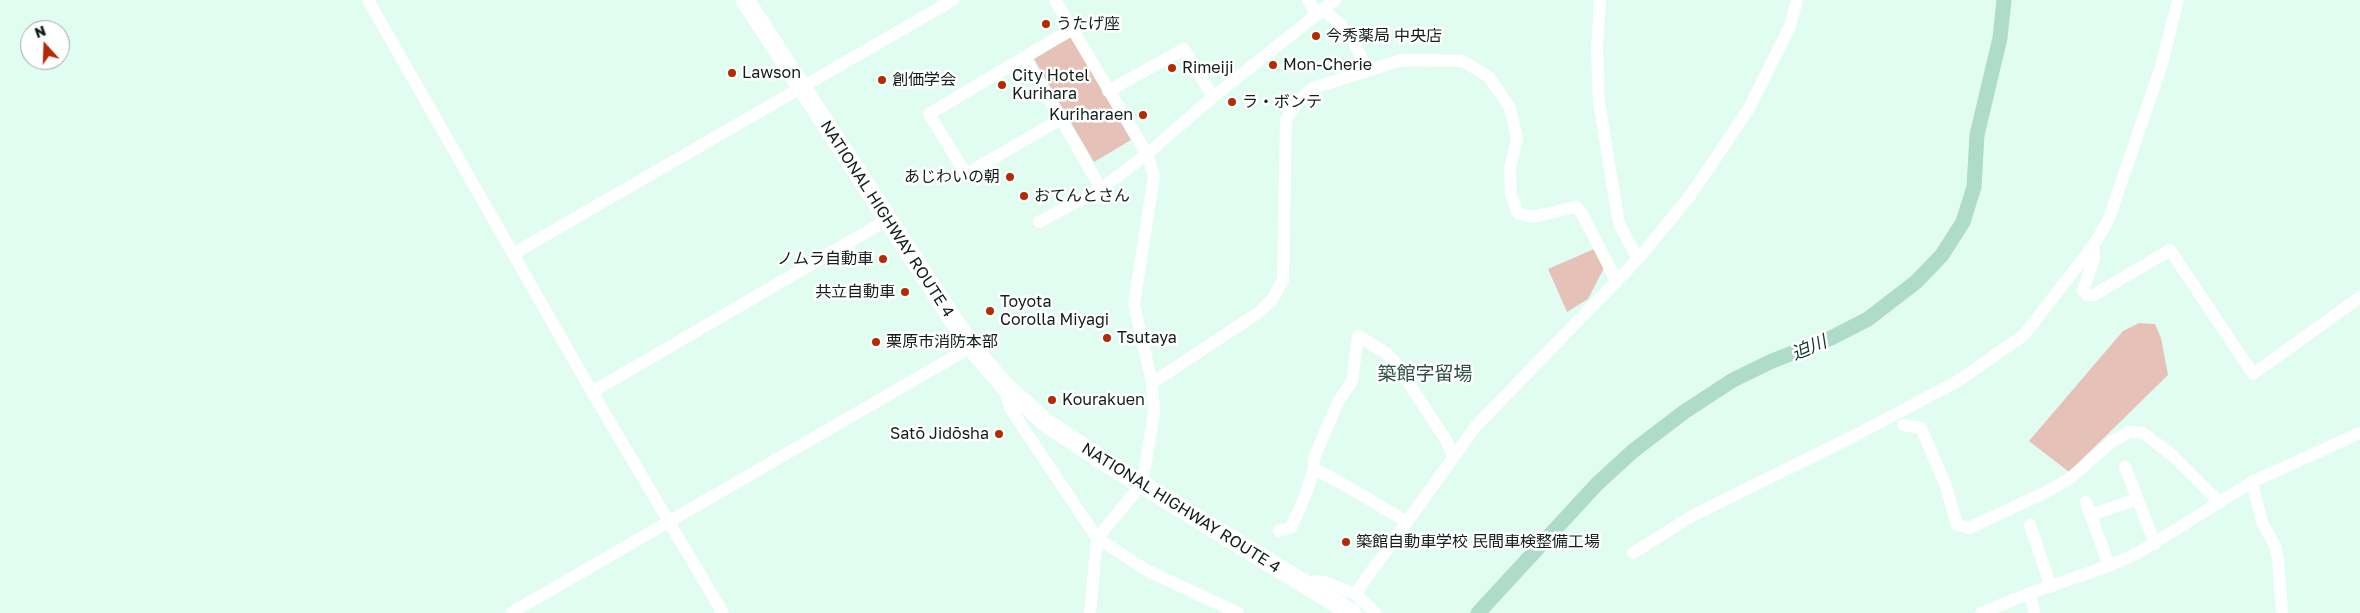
<!DOCTYPE html>
<html>
<head>
<meta charset="utf-8">
<style>
	body { margin:0 }
	#map { position:relative; width:2360px; height:613px; overflow:hidden; background:#e1fdf2; font-family:"Golos Text",sans-serif }
	canvas { display:block }
	.north { position:absolute; left:20px; top:20px; width:50px; height:50px; box-sizing:border-box; background:#fff; border:1px solid #a0a5a4; border-radius:50%; rotate:340deg; font-size:14px; font-weight:700; line-height:20px; text-align:center; color:#121f1b }
	.north::after { content:''; display:block; margin:auto; width:18px; height:22px; background:#b52a04; clip-path:polygon(50% 0,100% 100%,50% 72%,0 100%) }
</style>
</head>
<body>
<div id="map">
<canvas width="2360" height="613"></canvas>
<div class="north">N</div>
</div>
<script>
const ctx = document.querySelector('canvas').getContext('2d');
ctx.lineJoin = 'round';
function fillPath(path, color) {
  ctx.fillStyle = color;
  ctx.fill(path, 'evenodd');
}
function stroke(path, color, width, dash) {
  ctx.strokeStyle = color;
  ctx.lineWidth = width;
  ctx.lineCap = dash ? 'butt' : 'round';
  ctx.setLineDash(dash || []);
  ctx.stroke(path);
}
function write(font, color, halo, rows, align = 'center') {
  ctx.font = font + ' "Golos Text","Noto Sans JP",sans-serif';
  ctx.lineWidth = 5;
  ctx.setLineDash([]);
  ctx.textBaseline = 'middle';
  ctx.strokeStyle = halo;
  ctx.fillStyle = color;
  for (const [text, x, y, turn = 0] of rows) {
    ctx.save();
    ctx.translate(x, y);
    ctx.rotate((+turn || 0) * Math.PI / 180);
    ctx.textAlign = isNaN(turn) ? turn : align;
    if (halo) ctx.strokeText(text, 0, 0);
    ctx.fillText(text, 0, 0);
    ctx.restore();
  }
}
fillPath(new Path2D(`
	M 1071,37 L 1131,140 L 1094,162 L 1034,59 Z
	M 1594,249 L 1604,268 L 1588,299 L 1567,312 L 1548,269 Z
	M 2139,323 L 2155,324 L 2161,338 L 2168,375 L 2069,472 L 2029,441 L 2123,331 Z`), '#e6c1b8');
stroke(new Path2D(`
	M 1478,613 L 1597,484 L 1633,451 L 1684,412 L 1733,380 L 1772,361 L 1831,338 L 1868,319 L 1916,282 L 1942,255 L 1963,222 L 1974,187 L 1977,135 L 2000,38 L 2004,0`), '#aedbca', 15);
stroke(new Path2D(`
	M 368,0 L 592,392 L 723,613
	M 1055,0 L 1147,154 L 1101,189 L 1061,119 L 966,174 L 929,114 L 1072,29
	M 1308,0 L 1316,14
	M 1600,0 L 1597,49 L 1599,102 L 1619,224 L 1638,259
	M 1322,9 L 1339,23 L 1353,41 L 1368,71
	M 1024,57 L 1061,119
	M 1108,91 L 1184,49 L 1213,97
	M 1039,222 L 1101,189
	M 2093,246 L 2094,258 L 2083,291 L 2087,295 L 2094,295 L 2170,250 L 2253,374 L 2360,297
	M 513,254 L 953,0
	M 1152,383 L 1258,313 L 1272,300 L 1283,280 L 1286,120 C 1293,106 1301,98 1313,88 L 1402,60 L 1463,61 L 1489,77 L 1510,108 L 1517,139 L 1510,168 L 1511,195 L 1518,213 L 1532,217 L 1576,207 L 1582,214 L 1616,280
	M 1004,385 L 1010,408 L 1097,538 L 1148,571 L 1238,613
	M 592,392 L 887,220
	M 1903,425 L 1921,428 L 1946,486 L 1957,525 L 1969,528 L 2046,492 L 2069,479 L 2113,441 L 2130,432 L 2143,433 L 2172,455 L 2219,502
	M 2125,467 L 2155,544
	M 1314,469 C 1346,484 1376,504 1407,522
	M 2252,482 L 2262,522 L 2275,546 L 2278,559 L 2282,613
	M 2086,502 L 2109,566
	M 2091,515 L 2137,499
	M 2030,525 L 2051,587
	M 1279,531 L 1291,528 L 1305,496 L 1314,469 L 1314,458 L 1338,402 L 1352,381 L 1358,336 L 1386,353 L 1395,362 L 1446,440 L 1453,456
	M 1633,553 L 1694,515 L 1856,435 L 1958,381 L 2024,335 L 2093,246 L 2108,221 L 2161,67 L 2178,0
	M 1311,589 L 1316,581 L 1325,582 L 1355,594
	M 2030,593 L 2034,613
	M 511,613 L 971,347
	M 1090,613 L 1097,538 L 1142,484 L 1154,414 L 1152,383 L 1134,304 L 1154,176 L 1147,154 L 1213,97 L 1335,0
	M 1376,613 L 1355,594 L 1476,426 L 1638,259 L 1690,196 L 1748,110 L 1790,26 L 1797,0
	M 1981,613 L 2030,593 L 2109,566 L 2138,553 L 2252,482 L 2360,433`), '#fff', 12);
stroke(new Path2D(`
	M 745,0 L 971,347 L 1004,385 L 1045,422 L 1102,460 L 1352,613`), '#fff', 19);
for (const [x, y, r, color] of [
	[1046,24,5,"#b52a04"],
	[1316,36,5,"#b52a04"],
	[1273,65,5,"#b52a04"],
	[1172,68,5,"#b52a04"],
	[732,73,5,"#b52a04"],
	[882,80,5,"#b52a04"],
	[1002,85,5,"#b52a04"],
	[1232,102,5,"#b52a04"],
	[1143,115,5,"#b52a04"],
	[1010,177,5,"#b52a04"],
	[1024,196,5,"#b52a04"],
	[883,259,5,"#b52a04"],
	[905,292,5,"#b52a04"],
	[990,311,5,"#b52a04"],
	[1107,338,5,"#b52a04"],
	[876,342,5,"#b52a04"],
	[1052,400,5,"#b52a04"],
	[999,434,5,"#b52a04"],
	[1346,542,5,"#b52a04"]
]) {
  const dot = new Path2D();
  dot.arc(x, y, r, 0, 2 * Math.PI);
  ctx.fillStyle = color;
  ctx.fill(dot);
  stroke(dot, '#fff', 2);
}
write('16px', '#121f1b', '#fff', [
	["うたげ座",1056,24],
	["今秀薬局 中央店",1326,36],
	["Mon-Cherie",1283,65],
	["Rimeiji",1182,68],
	["Lawson",742,73],
	["City Hotel",1012,76],
	["Kurihara",1012,94],
	["創価学会",892,80],
	["ラ・ボンテ",1242,102],
	["Kuriharaen",1133,115,"right"],
	["あじわいの朝",1000,177,"right"],
	["おてんとさん",1034,196],
	["ノムラ自動車",873,259,"right"],
	["共立自動車",895,292,"right"],
	["Toyota",1000,302],
	["Corolla Miyagi",1000,320],
	["Tsutaya",1117,338],
	["栗原市消防本部",886,342],
	["Kourakuen",1062,400],
	["Satō Jidōsha",989,434,"right"],
	["築館自動車学校 民間車検整備工場",1356,542]
], 'left');
write('16px', '#121f1b', '#fff', [
	["NATIONAL HIGHWAY ROUTE 4",887,219,57],
	["NATIONAL HIGHWAY ROUTE 4",1181,508,32]
]);
write('italic 18px', '#10372b', '#fff', [
	["迫川",1809,348,-23]
]);
write('19px', '#305045', '#fff', [
	["築館字留場",1425,374]
]);
</script>
</body>
</html>
